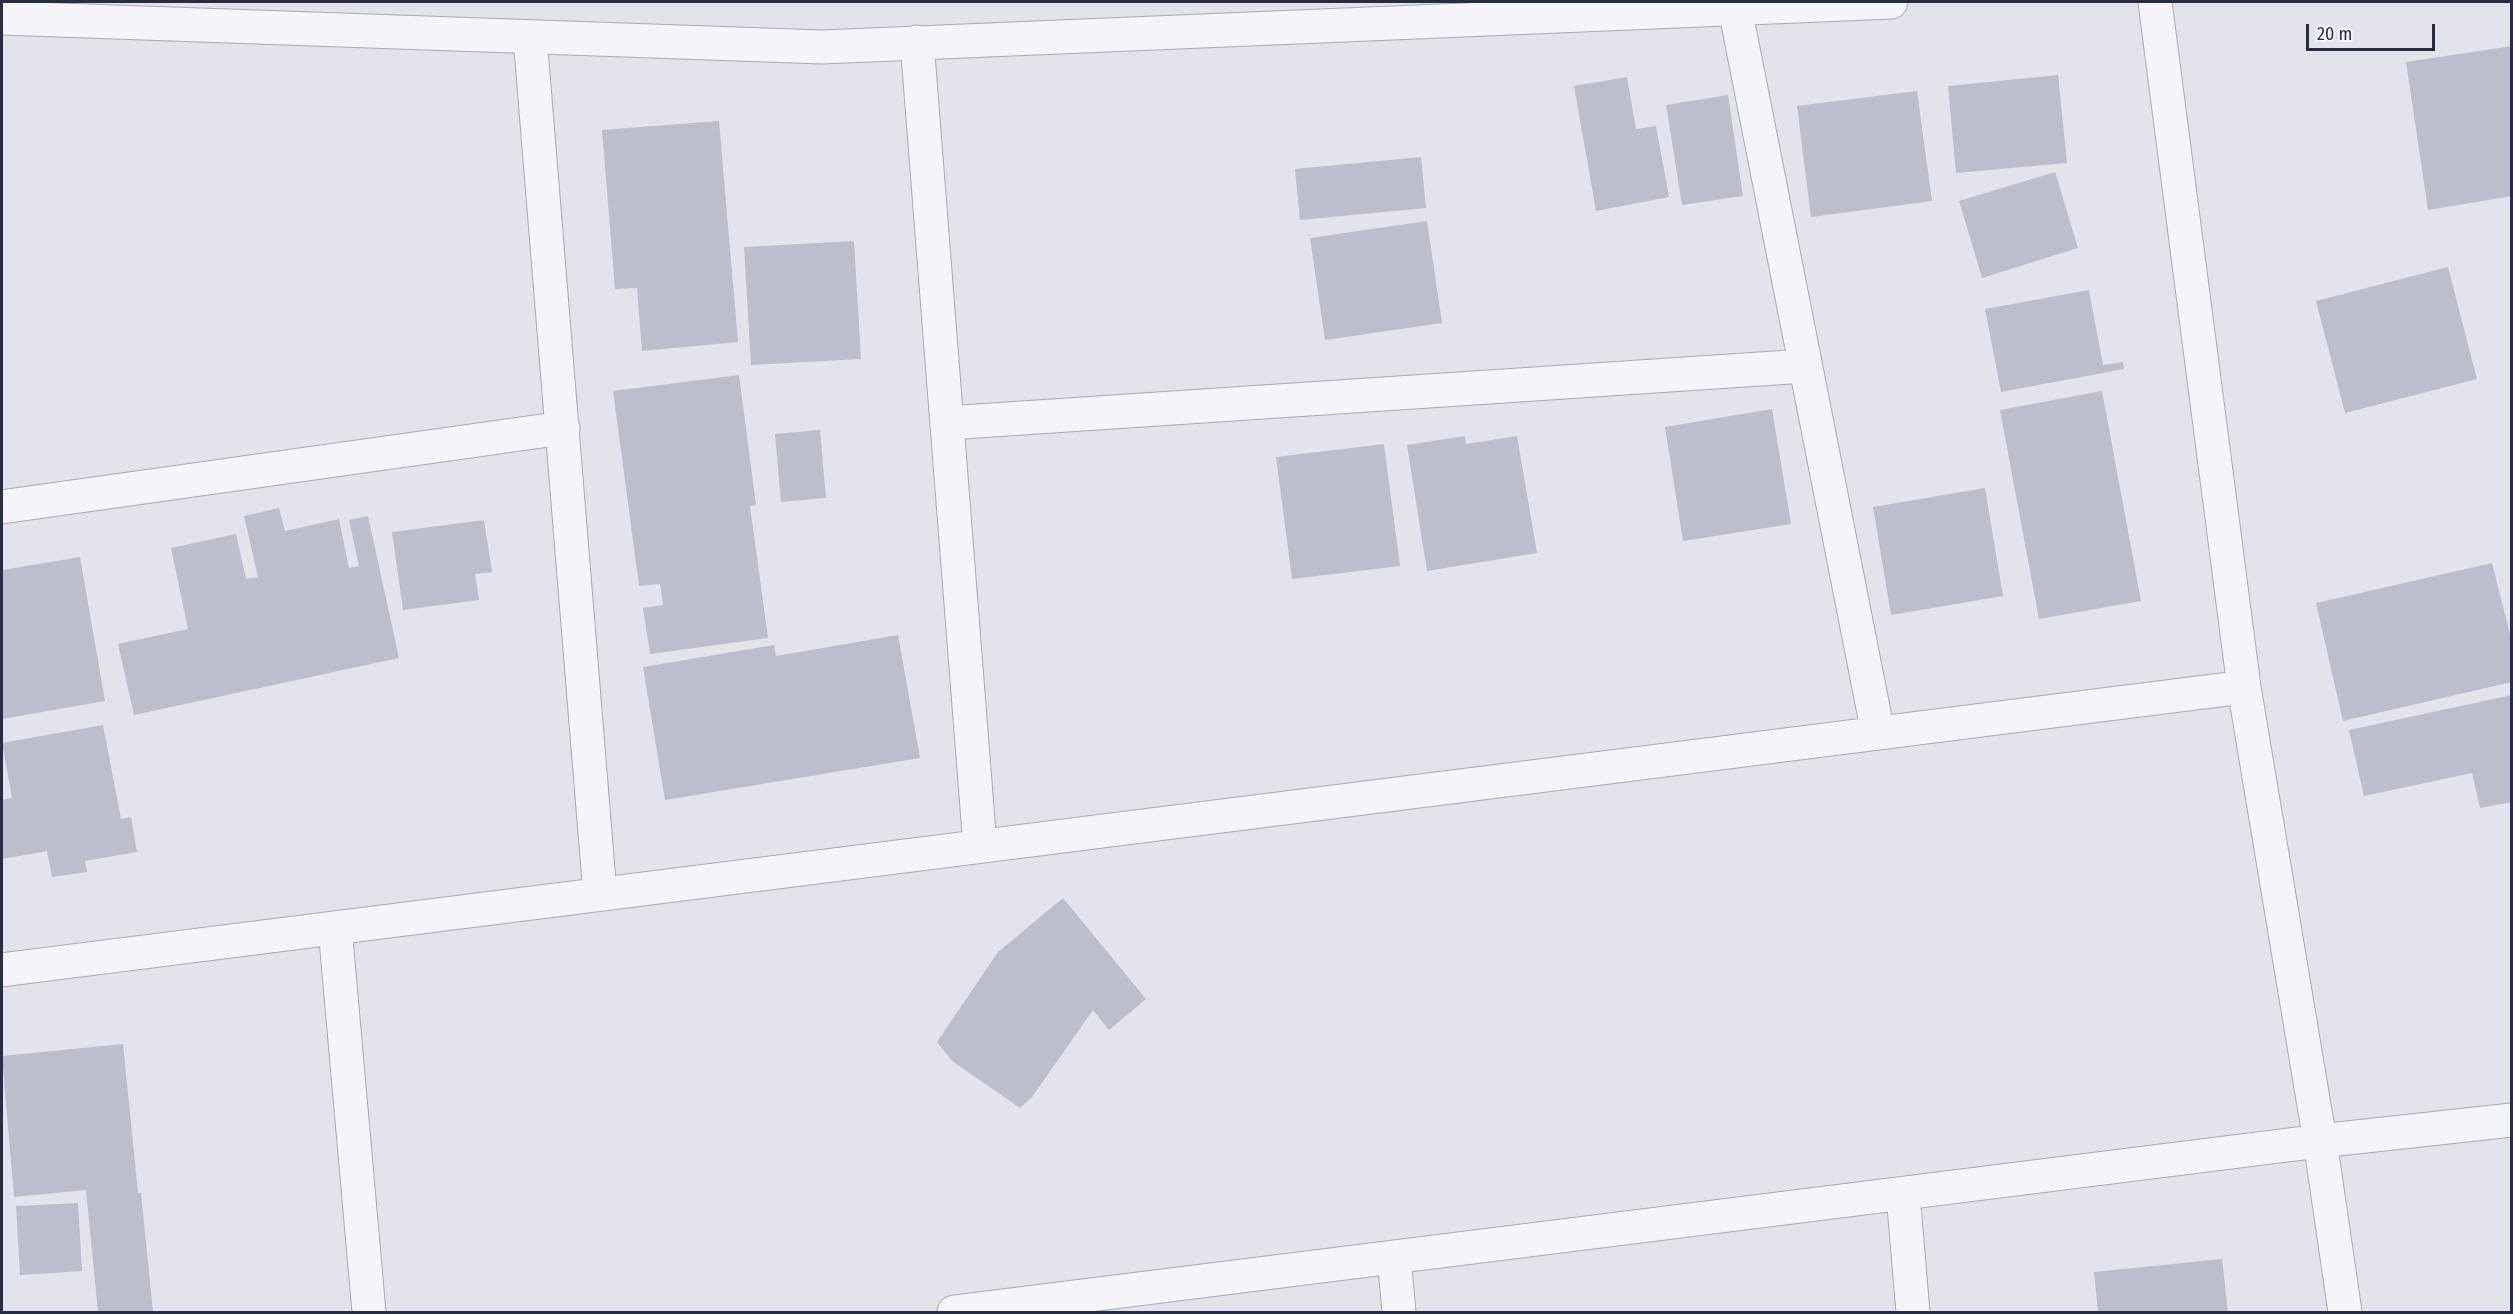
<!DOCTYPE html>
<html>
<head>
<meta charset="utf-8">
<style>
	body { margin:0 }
	#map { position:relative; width:2513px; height:1314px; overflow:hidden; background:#e2e3eb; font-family:"Fira Sans Condensed",sans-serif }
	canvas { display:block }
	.frame { position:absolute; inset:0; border:3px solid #292d44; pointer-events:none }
	.scale { position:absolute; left:2306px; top:24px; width:129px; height:27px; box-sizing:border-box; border:3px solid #292d44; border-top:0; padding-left:8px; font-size:18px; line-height:21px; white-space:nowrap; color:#292d44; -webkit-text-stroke:4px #f2f3f8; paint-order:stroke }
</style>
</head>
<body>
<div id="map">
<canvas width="2513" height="1314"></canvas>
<div class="frame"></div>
<div class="scale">20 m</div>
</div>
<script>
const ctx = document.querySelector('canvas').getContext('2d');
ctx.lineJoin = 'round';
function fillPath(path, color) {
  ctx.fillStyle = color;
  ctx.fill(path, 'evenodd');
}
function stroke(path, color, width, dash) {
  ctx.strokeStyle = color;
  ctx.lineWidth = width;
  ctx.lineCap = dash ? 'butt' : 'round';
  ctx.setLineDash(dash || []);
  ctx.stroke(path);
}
fillPath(new Path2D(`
	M 2512,46 L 2512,196 L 2428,210 L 2406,62 Z
	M 2058,75 L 2067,163 L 1956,173 L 1948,86 Z
	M 1627,77 L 1636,129 L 1656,126 L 1669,197 L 1596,211 L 1574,86 Z
	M 1917,91 L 1932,201 L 1811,217 L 1797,106 Z
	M 1728,95 L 1743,196 L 1682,205 L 1666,105 Z
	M 719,121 L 738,342 L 642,351 L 637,288 L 615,289 L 602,130 Z
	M 1421,157 L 1426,208 L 1300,220 L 1295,169 Z
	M 2055,172 L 2078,248 L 1982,278 L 1959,201 Z
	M 1427,221 L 1442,323 L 1325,340 L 1310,238 Z
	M 854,241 L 861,359 L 751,365 L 744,247 Z
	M 2448,267 L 2477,379 L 2345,413 L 2316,301 Z
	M 2089,290 L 2103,365 L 2123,362 L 2124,369 L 2001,392 L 1985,309 Z
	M 739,375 L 756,505 L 750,506 L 768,638 L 650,654 L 643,608 L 663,605 L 660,584 L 639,586 L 613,391 Z
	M 2102,391 L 2141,601 L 2039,619 L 2000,410 Z
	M 1772,409 L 1791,524 L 1683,541 L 1665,427 Z
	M 820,430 L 826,498 L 781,502 L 775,434 Z
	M 1465,436 L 1466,444 L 1517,436 L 1537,553 L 1427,571 L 1407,445 Z
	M 1384,444 L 1400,566 L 1292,579 L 1276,457 Z
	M 1985,488 L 2003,596 L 1891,615 L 1873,507 Z
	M 279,508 L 285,531 L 339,519 L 349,568 L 359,566 L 349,520 L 368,516 L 399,658 L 134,715 L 118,644 L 188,629 L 171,548 L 236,534 L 246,579 L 258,577 L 244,516 Z
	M 484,520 L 492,572 L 475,574 L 479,600 L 403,610 L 392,532 Z
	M 80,557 L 105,701 L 2,719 L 2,570 Z
	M 2492,563 L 2512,642 L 2512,682 L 2343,721 L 2316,603 Z
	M 898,635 L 920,758 L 665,800 L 643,667 L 774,645 L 776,656 Z
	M 2512,695 L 2512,802 L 2480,808 L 2472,773 L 2364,796 L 2349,730 Z
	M 103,725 L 121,819 L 131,817 L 137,852 L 85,861 L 87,872 L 52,877 L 47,851 L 2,859 L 2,800 L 12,798 L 2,743 Z
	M 1063,898 L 1146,999 L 1109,1030 L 1093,1010 L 1032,1097 L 1020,1108 L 952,1061 L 937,1042 L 998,952 Z
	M 123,1044 L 138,1193 L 141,1193 L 153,1312 L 98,1312 L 86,1190 L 14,1197 L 2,1056 Z
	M 78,1203 L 82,1271 L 20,1275 L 16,1206 Z
	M 2222,1259 L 2228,1312 L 2098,1312 L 2094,1272 Z`), '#bcbecb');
const street = new Path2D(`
	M 2155,2 L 2244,687 L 2320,1141 L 2512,1120
	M 1735,8 L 1878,733
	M 2,18 L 822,47 L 1891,2
	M 530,37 L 600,894
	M 917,42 L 980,846
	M 947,423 L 1805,366
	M 2,507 L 563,428
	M 335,928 L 369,1312
	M 2,970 L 2244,687
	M 1903,1194 L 1913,1312
	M 1394,1257 L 1399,1312
	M 954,1312 L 2320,1141 L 2345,1312`);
stroke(street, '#a7a9b6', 35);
stroke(street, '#f5f5f9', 33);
</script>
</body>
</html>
